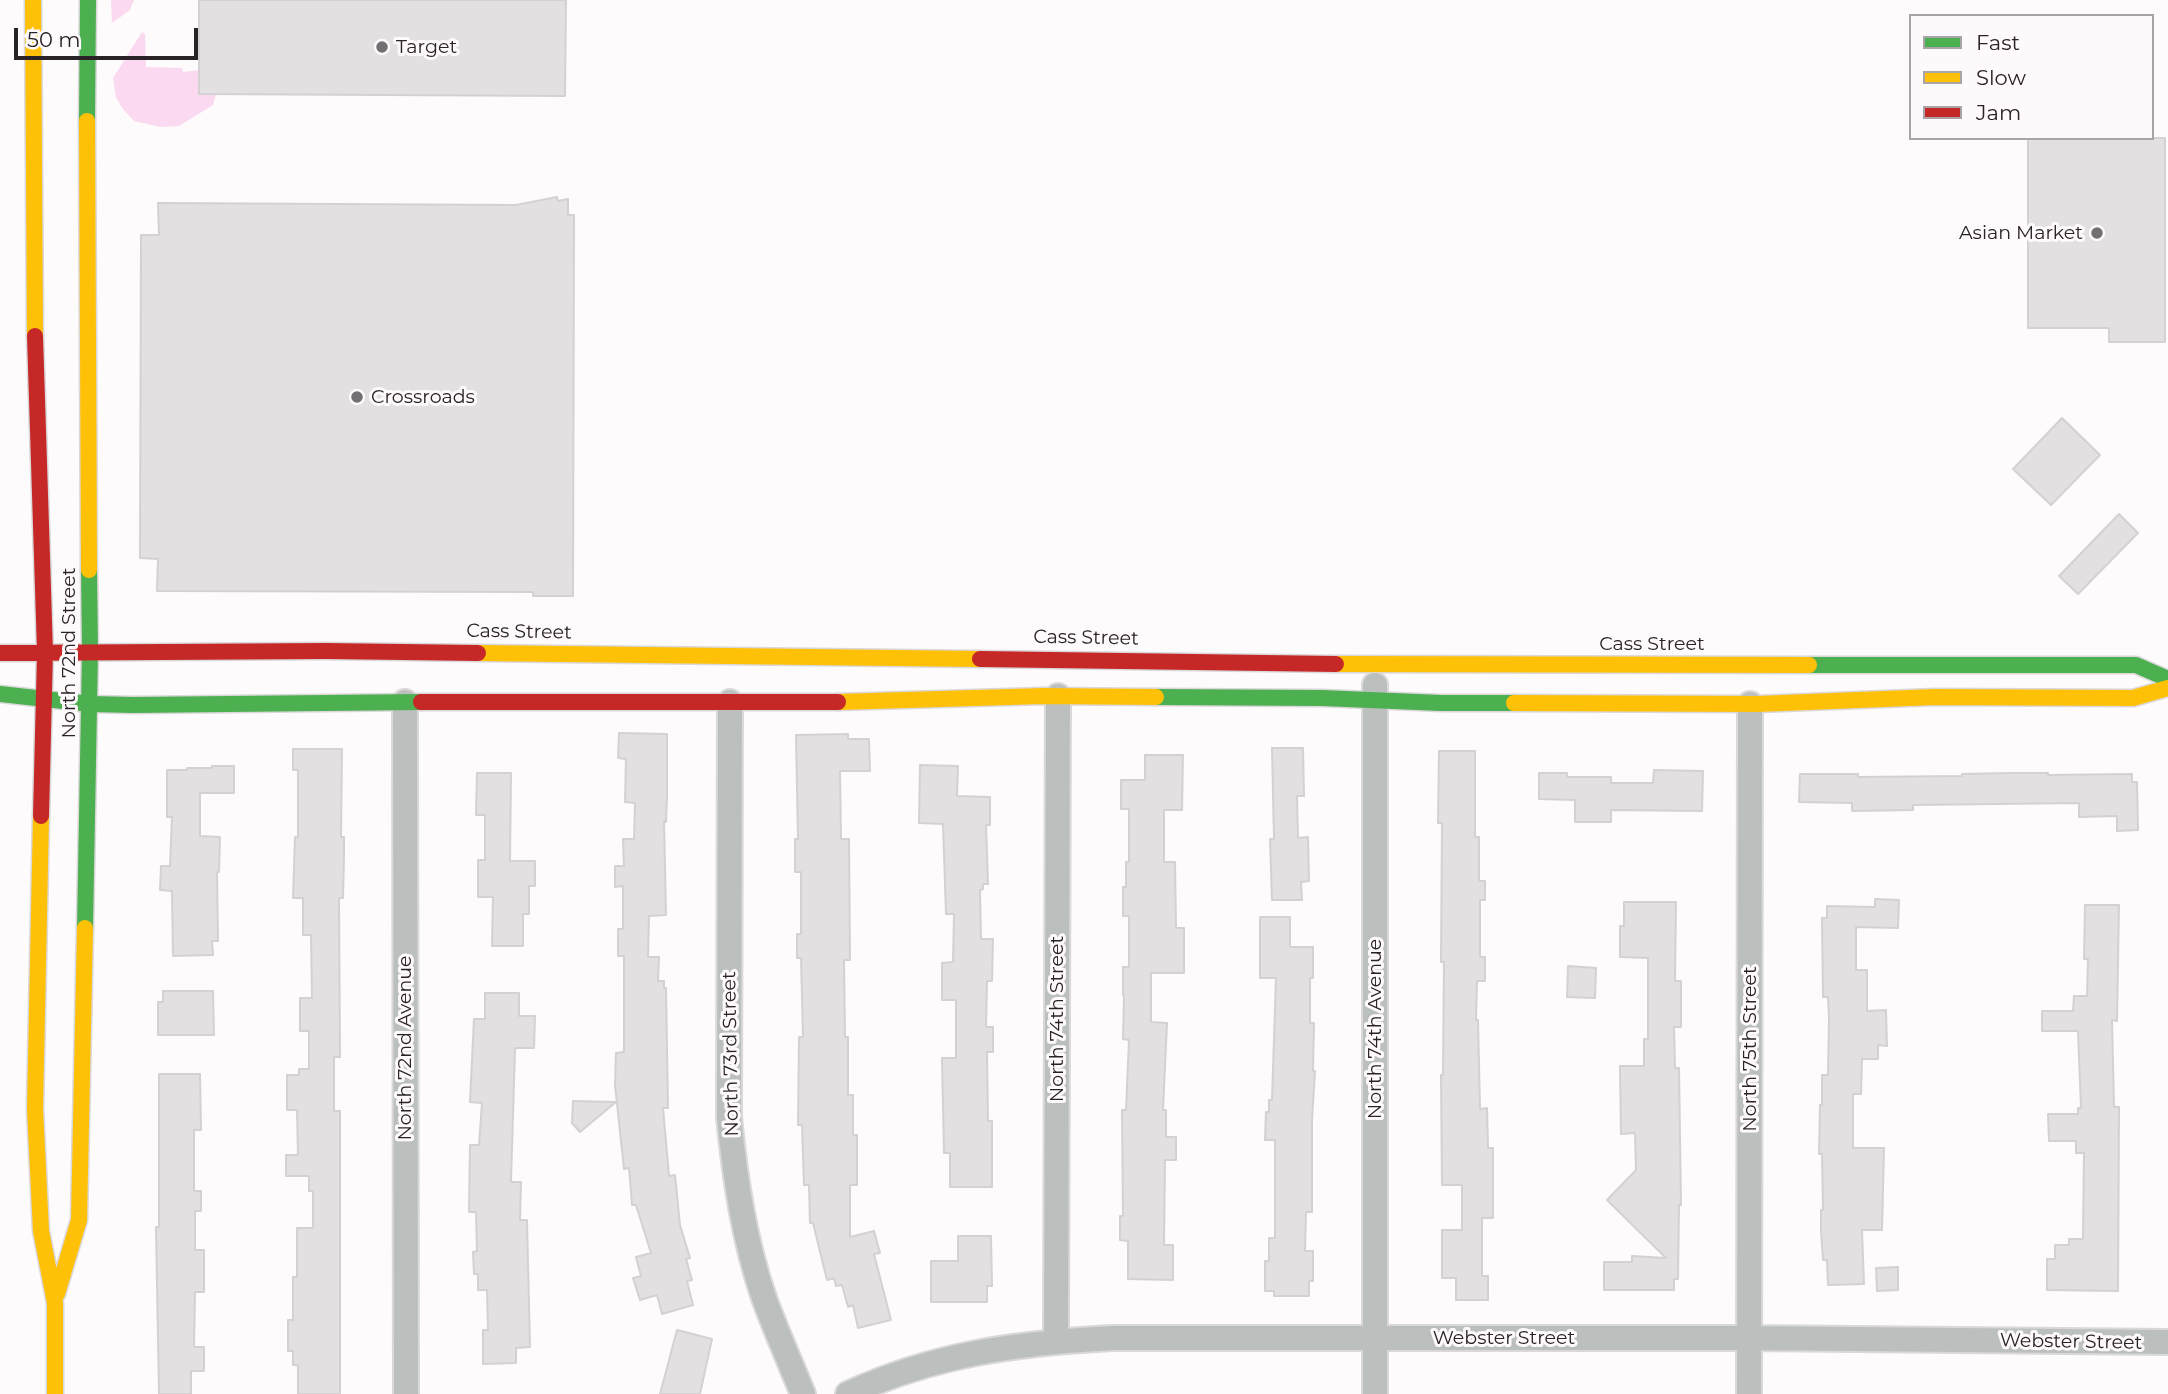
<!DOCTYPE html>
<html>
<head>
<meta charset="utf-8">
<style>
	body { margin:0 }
	#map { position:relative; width:2168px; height:1394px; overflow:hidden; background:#fdfbfc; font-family:Montserrat,sans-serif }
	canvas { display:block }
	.legend { position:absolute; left:1909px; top:14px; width:245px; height:126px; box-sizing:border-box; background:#fefafc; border:2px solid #a9a4a7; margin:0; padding:9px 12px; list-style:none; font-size:21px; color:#292327 }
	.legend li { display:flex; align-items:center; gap:14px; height:35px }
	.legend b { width:35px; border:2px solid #a9a4a7 }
	.scale { position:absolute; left:14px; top:28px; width:184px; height:32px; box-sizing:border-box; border:4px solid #292327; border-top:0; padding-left:9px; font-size:21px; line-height:24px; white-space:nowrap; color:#292327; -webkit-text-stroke:5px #fefafc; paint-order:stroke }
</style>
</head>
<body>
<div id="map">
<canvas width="2168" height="1394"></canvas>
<ul class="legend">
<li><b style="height:9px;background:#4caf50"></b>Fast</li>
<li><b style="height:9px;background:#ffc107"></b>Slow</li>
<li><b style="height:9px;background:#c62828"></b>Jam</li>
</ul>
<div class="scale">50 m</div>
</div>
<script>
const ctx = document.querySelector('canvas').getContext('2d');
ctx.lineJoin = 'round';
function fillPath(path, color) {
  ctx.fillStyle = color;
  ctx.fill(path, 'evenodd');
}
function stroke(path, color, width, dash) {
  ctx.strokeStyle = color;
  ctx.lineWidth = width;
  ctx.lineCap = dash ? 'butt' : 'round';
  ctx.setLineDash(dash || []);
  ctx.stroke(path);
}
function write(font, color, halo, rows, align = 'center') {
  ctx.font = font + ' Montserrat,sans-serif';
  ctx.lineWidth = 6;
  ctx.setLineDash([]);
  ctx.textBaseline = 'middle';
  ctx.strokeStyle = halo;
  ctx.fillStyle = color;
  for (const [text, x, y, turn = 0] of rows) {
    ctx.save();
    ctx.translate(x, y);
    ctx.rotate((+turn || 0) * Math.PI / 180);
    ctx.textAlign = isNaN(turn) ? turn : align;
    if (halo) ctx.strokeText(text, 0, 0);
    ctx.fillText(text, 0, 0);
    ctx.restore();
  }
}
fillPath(new Path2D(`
	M 111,0 L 134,0 L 130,10 L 112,23 Z
	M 142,32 L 145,34 L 146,67 L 182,68 L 183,72 L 199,70 L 199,94 L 216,94 L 213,105 L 179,126 L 160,127 L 134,121 L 123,109 L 116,98 L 113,78 Z`), '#fbd9f1');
const building = new Path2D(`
	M 199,0 L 566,0 L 565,96 L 199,94 Z
	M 2028,138 L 2165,138 L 2165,342 L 2109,342 L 2109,328 L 2028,328 Z
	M 557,197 L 558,201 L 568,199 L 568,215 L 574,215 L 573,596 L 533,596 L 533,592 L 157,591 L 158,559 L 140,558 L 141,235 L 159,235 L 158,203 L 516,205 Z
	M 2062,418 L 2100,455 L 2051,505 L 2013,469 Z
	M 2119,514 L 2138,533 L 2078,594 L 2059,576 Z
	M 619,733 L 667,734 L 667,796 L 666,822 L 664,821 L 666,915 L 649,916 L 648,957 L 659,957 L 658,981 L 664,981 L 664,988 L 666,988 L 668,1108 L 663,1108 L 669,1176 L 675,1175 L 680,1225 L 690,1258 L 686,1259 L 692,1280 L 687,1281 L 693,1305 L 662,1314 L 657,1295 L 640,1300 L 633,1278 L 641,1276 L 636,1257 L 651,1253 L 636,1205 L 632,1205 L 629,1168 L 624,1169 L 615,1085 L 616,1053 L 624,1052 L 624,956 L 618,956 L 618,929 L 623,929 L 623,886 L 615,887 L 615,866 L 624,866 L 623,839 L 634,839 L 635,803 L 625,802 L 626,759 L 618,758 Z
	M 848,734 L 848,739 L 869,739 L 870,771 L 840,771 L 841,839 L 849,839 L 850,960 L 844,960 L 845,1037 L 848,1037 L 848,1095 L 853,1095 L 853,1135 L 857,1135 L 857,1185 L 850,1185 L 850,1237 L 874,1231 L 880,1253 L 874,1254 L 891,1320 L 858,1328 L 853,1305 L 848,1307 L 842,1285 L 836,1286 L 834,1278 L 827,1280 L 813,1223 L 810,1223 L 809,1185 L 804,1185 L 802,1125 L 798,1125 L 799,1037 L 803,1037 L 801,958 L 797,958 L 797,934 L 801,934 L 801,872 L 795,872 L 795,839 L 798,839 L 796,735 Z
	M 1272,748 L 1303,748 L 1304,796 L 1297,796 L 1298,838 L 1308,837 L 1309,881 L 1301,882 L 1302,900 L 1272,900 L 1270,839 L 1274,839 Z
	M 293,749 L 342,749 L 341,837 L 344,837 L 344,858 L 343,898 L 339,898 L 340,1057 L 334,1057 L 334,1111 L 340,1111 L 340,1394 L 298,1394 L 298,1365 L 293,1365 L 293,1351 L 288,1351 L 288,1320 L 293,1320 L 293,1277 L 297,1277 L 297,1228 L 313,1228 L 313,1191 L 309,1191 L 309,1176 L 286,1176 L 286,1155 L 298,1155 L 297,1110 L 287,1110 L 287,1075 L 299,1075 L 299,1069 L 309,1069 L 309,1031 L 300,1031 L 300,998 L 312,998 L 311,935 L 303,935 L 303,898 L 293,898 L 295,837 L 298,837 L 298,770 L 293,770 Z
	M 1439,751 L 1475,751 L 1475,837 L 1479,837 L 1479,881 L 1485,881 L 1485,900 L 1480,900 L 1480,957 L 1485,957 L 1485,981 L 1477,981 L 1476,1020 L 1478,1020 L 1480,1109 L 1487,1108 L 1488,1148 L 1493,1148 L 1493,1218 L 1482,1218 L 1482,1276 L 1488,1276 L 1488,1300 L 1456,1300 L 1456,1278 L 1442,1278 L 1442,1230 L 1462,1230 L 1462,1185 L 1442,1185 L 1441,1075 L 1443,1075 L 1444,962 L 1441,962 L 1442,823 L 1438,823 Z
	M 1145,755 L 1183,755 L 1182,810 L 1164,810 L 1164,862 L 1175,862 L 1176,928 L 1184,928 L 1184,973 L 1151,973 L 1151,1022 L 1167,1023 L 1163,1110 L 1166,1110 L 1166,1137 L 1176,1137 L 1176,1160 L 1165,1160 L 1164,1245 L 1173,1245 L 1173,1280 L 1128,1279 L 1128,1241 L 1120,1240 L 1120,1216 L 1123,1216 L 1122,1110 L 1126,1110 L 1129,1040 L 1123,1039 L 1124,995 L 1123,995 L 1123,967 L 1129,967 L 1129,916 L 1123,916 L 1123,887 L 1126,887 L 1126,862 L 1129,862 L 1129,809 L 1121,809 L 1121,780 L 1145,780 Z
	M 920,765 L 958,766 L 957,796 L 990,797 L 990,825 L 986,825 L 988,884 L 983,884 L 983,889 L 980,890 L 981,939 L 993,939 L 992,981 L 987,981 L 986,1027 L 993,1027 L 993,1052 L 987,1052 L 988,1121 L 992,1121 L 992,1187 L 950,1187 L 950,1153 L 944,1153 L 942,1058 L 956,1058 L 956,1000 L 942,1000 L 942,963 L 953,962 L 954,914 L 946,914 L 943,824 L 919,823 Z
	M 212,766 L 234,766 L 234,793 L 200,793 L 200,836 L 220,837 L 219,872 L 217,872 L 218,941 L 212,941 L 213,955 L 173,956 L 172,891 L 160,890 L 161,866 L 170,866 L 172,817 L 167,817 L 167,770 L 187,770 L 187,768 L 212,768 Z
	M 1654,770 L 1703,771 L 1702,811 L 1611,810 L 1611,822 L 1575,822 L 1575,800 L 1539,799 L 1539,773 L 1567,773 L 1567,777 L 1611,777 L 1611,783 L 1653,783 Z
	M 477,773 L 511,773 L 510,861 L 535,861 L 535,886 L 529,886 L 529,914 L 523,914 L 523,946 L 492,946 L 493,897 L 478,897 L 478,860 L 485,860 L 485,815 L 476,815 Z
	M 2011,773 L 2048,773 L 2048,775 L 2132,774 L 2132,782 L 2137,782 L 2138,830 L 2117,831 L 2117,816 L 2079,817 L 2079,803 L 1913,805 L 1913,810 L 1852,811 L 1852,803 L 1799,802 L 1800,774 L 1858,774 L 1858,777 L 1962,776 L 1962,774 Z
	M 1875,899 L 1899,900 L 1898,928 L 1856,927 L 1856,970 L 1867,970 L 1867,1011 L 1886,1010 L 1887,1046 L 1878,1045 L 1878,1059 L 1862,1059 L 1861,1094 L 1853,1094 L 1853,1148 L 1884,1148 L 1882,1230 L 1862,1230 L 1864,1284 L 1828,1285 L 1827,1260 L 1823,1260 L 1821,1230 L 1821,1210 L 1823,1210 L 1822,1154 L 1819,1154 L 1820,1105 L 1822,1105 L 1822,1075 L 1828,1075 L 1829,1019 L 1828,997 L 1823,997 L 1822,918 L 1827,918 L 1827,906 L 1875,907 Z
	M 1624,902 L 1676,902 L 1675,981 L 1681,981 L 1681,1027 L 1674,1027 L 1675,1068 L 1679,1068 L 1681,1205 L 1679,1205 L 1678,1279 L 1674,1279 L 1674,1290 L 1604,1290 L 1604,1262 L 1632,1262 L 1632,1256 L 1666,1258 L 1607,1200 L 1636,1170 L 1635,1133 L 1621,1134 L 1620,1066 L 1644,1066 L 1644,1039 L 1648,1039 L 1648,958 L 1620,957 L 1620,926 L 1624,926 Z
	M 2085,905 L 2119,905 L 2117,1021 L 2112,1020 L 2114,1107 L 2119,1107 L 2118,1291 L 2047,1290 L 2047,1259 L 2055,1259 L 2055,1245 L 2069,1245 L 2069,1239 L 2083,1239 L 2084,1153 L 2076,1153 L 2076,1141 L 2049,1141 L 2048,1114 L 2078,1114 L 2078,1108 L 2081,1108 L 2078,1031 L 2042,1031 L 2042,1011 L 2073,1011 L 2074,996 L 2087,996 L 2088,959 L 2084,959 Z
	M 1260,917 L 1290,917 L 1290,947 L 1313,947 L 1313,978 L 1310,978 L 1310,1023 L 1314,1023 L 1313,1071 L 1315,1071 L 1312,1120 L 1312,1212 L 1306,1212 L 1305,1251 L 1313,1251 L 1313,1281 L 1309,1281 L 1309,1296 L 1274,1296 L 1274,1291 L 1265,1291 L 1265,1261 L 1269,1261 L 1269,1238 L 1275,1238 L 1275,1140 L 1265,1140 L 1266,1112 L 1269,1112 L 1269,1100 L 1272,1100 L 1276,978 L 1260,978 Z
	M 1568,966 L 1596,968 L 1595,998 L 1567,997 Z
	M 163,991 L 213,991 L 214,1035 L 158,1035 L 158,1002 L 163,1002 Z
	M 485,993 L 519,993 L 519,1016 L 535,1016 L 534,1048 L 515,1048 L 511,1182 L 521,1182 L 520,1220 L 527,1220 L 530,1347 L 516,1348 L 516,1363 L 483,1364 L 483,1330 L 488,1330 L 487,1290 L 478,1290 L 478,1274 L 474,1274 L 473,1252 L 477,1251 L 476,1212 L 469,1212 L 470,1145 L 479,1145 L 482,1103 L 470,1102 L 474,1019 L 485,1019 Z
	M 159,1074 L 200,1074 L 201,1130 L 194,1130 L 194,1191 L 201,1191 L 201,1211 L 195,1211 L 195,1250 L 204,1250 L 204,1292 L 195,1292 L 194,1347 L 204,1347 L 204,1371 L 191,1371 L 191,1394 L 159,1394 L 156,1227 L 159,1227 Z
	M 573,1101 L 616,1102 L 580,1132 L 572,1123 Z
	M 958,1236 L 991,1236 L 992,1286 L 987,1286 L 987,1302 L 931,1302 L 931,1261 L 958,1261 Z
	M 1898,1267 L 1898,1290 L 1877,1291 L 1876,1268 Z
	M 677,1330 L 712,1339 L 700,1394 L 660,1394 Z`);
fillPath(building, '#e3e0e2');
stroke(building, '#d4d1d3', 2);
const street = new Path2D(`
	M 1375,685 L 1375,1394
	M 405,702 L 406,1394
	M 730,702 L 729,1117 C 735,1178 744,1240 764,1298 C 776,1331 790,1362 803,1394
	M 1056,1341 L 1058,696
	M 848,1394 C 934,1354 1018,1343 1112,1338 L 1749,1338 L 2168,1342
	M 1749,1394 L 1750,704`);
const fast = new Path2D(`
	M 87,121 L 88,0
	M 1809,665 L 2136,665 L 2168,679
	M 0,694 L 90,704 L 133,705 L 421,702
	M 1156,697 L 1322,698 L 1441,703 L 1514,703
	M 85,928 L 90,651 L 89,570`);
const slow = new Path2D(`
	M 33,0 L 35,336
	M 87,121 L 89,570
	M 478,653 L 980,659
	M 1336,664 L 1809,665
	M 838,702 L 1043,696 L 1156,697
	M 1514,703 L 1757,704 L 1935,697 L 2133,698 L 2168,688
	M 41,816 L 35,1109 L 41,1231 L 55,1303 L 55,1394
	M 57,1294 L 79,1220 L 85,928`);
const jam = new Path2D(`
	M 35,336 L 45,652 L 41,816
	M 0,653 L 326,651 L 478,653
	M 980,659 L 1336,664
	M 421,702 L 838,702`);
stroke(street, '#dbd8da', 28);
stroke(fast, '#dbd8da', 19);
stroke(slow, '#dbd8da', 19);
stroke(jam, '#dbd8da', 19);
stroke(street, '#bbc0bf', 24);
stroke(fast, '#4caf50', 16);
stroke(slow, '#ffc107', 16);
stroke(jam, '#c62828', 16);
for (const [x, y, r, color] of [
	[382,47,7,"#736f72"],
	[2097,233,7,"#736f72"],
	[357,397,7,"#736f72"]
]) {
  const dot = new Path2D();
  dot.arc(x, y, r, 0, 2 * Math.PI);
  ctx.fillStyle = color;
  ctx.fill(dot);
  stroke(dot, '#fefafc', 2.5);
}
write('19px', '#292327', '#fefafc', [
	["Target",396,47],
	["Asian Market",2083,233,"right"],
	["Crossroads",371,397]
], 'left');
write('19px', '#292327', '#fefafc', [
	["Cass Street",519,632,1],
	["Cass Street",1086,638,1],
	["Cass Street",1652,644],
	["North 72nd Street",69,653,-90],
	["North 74th Street",1057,1019,-90],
	["North 74th Avenue",1375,1029,-90],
	["North 72nd Avenue",405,1048,-90],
	["North 75th Street",1750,1049,-90],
	["North 73rd Street",731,1054,-91],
	["Webster Street",1504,1338],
	["Webster Street",2071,1342,1]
]);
</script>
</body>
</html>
